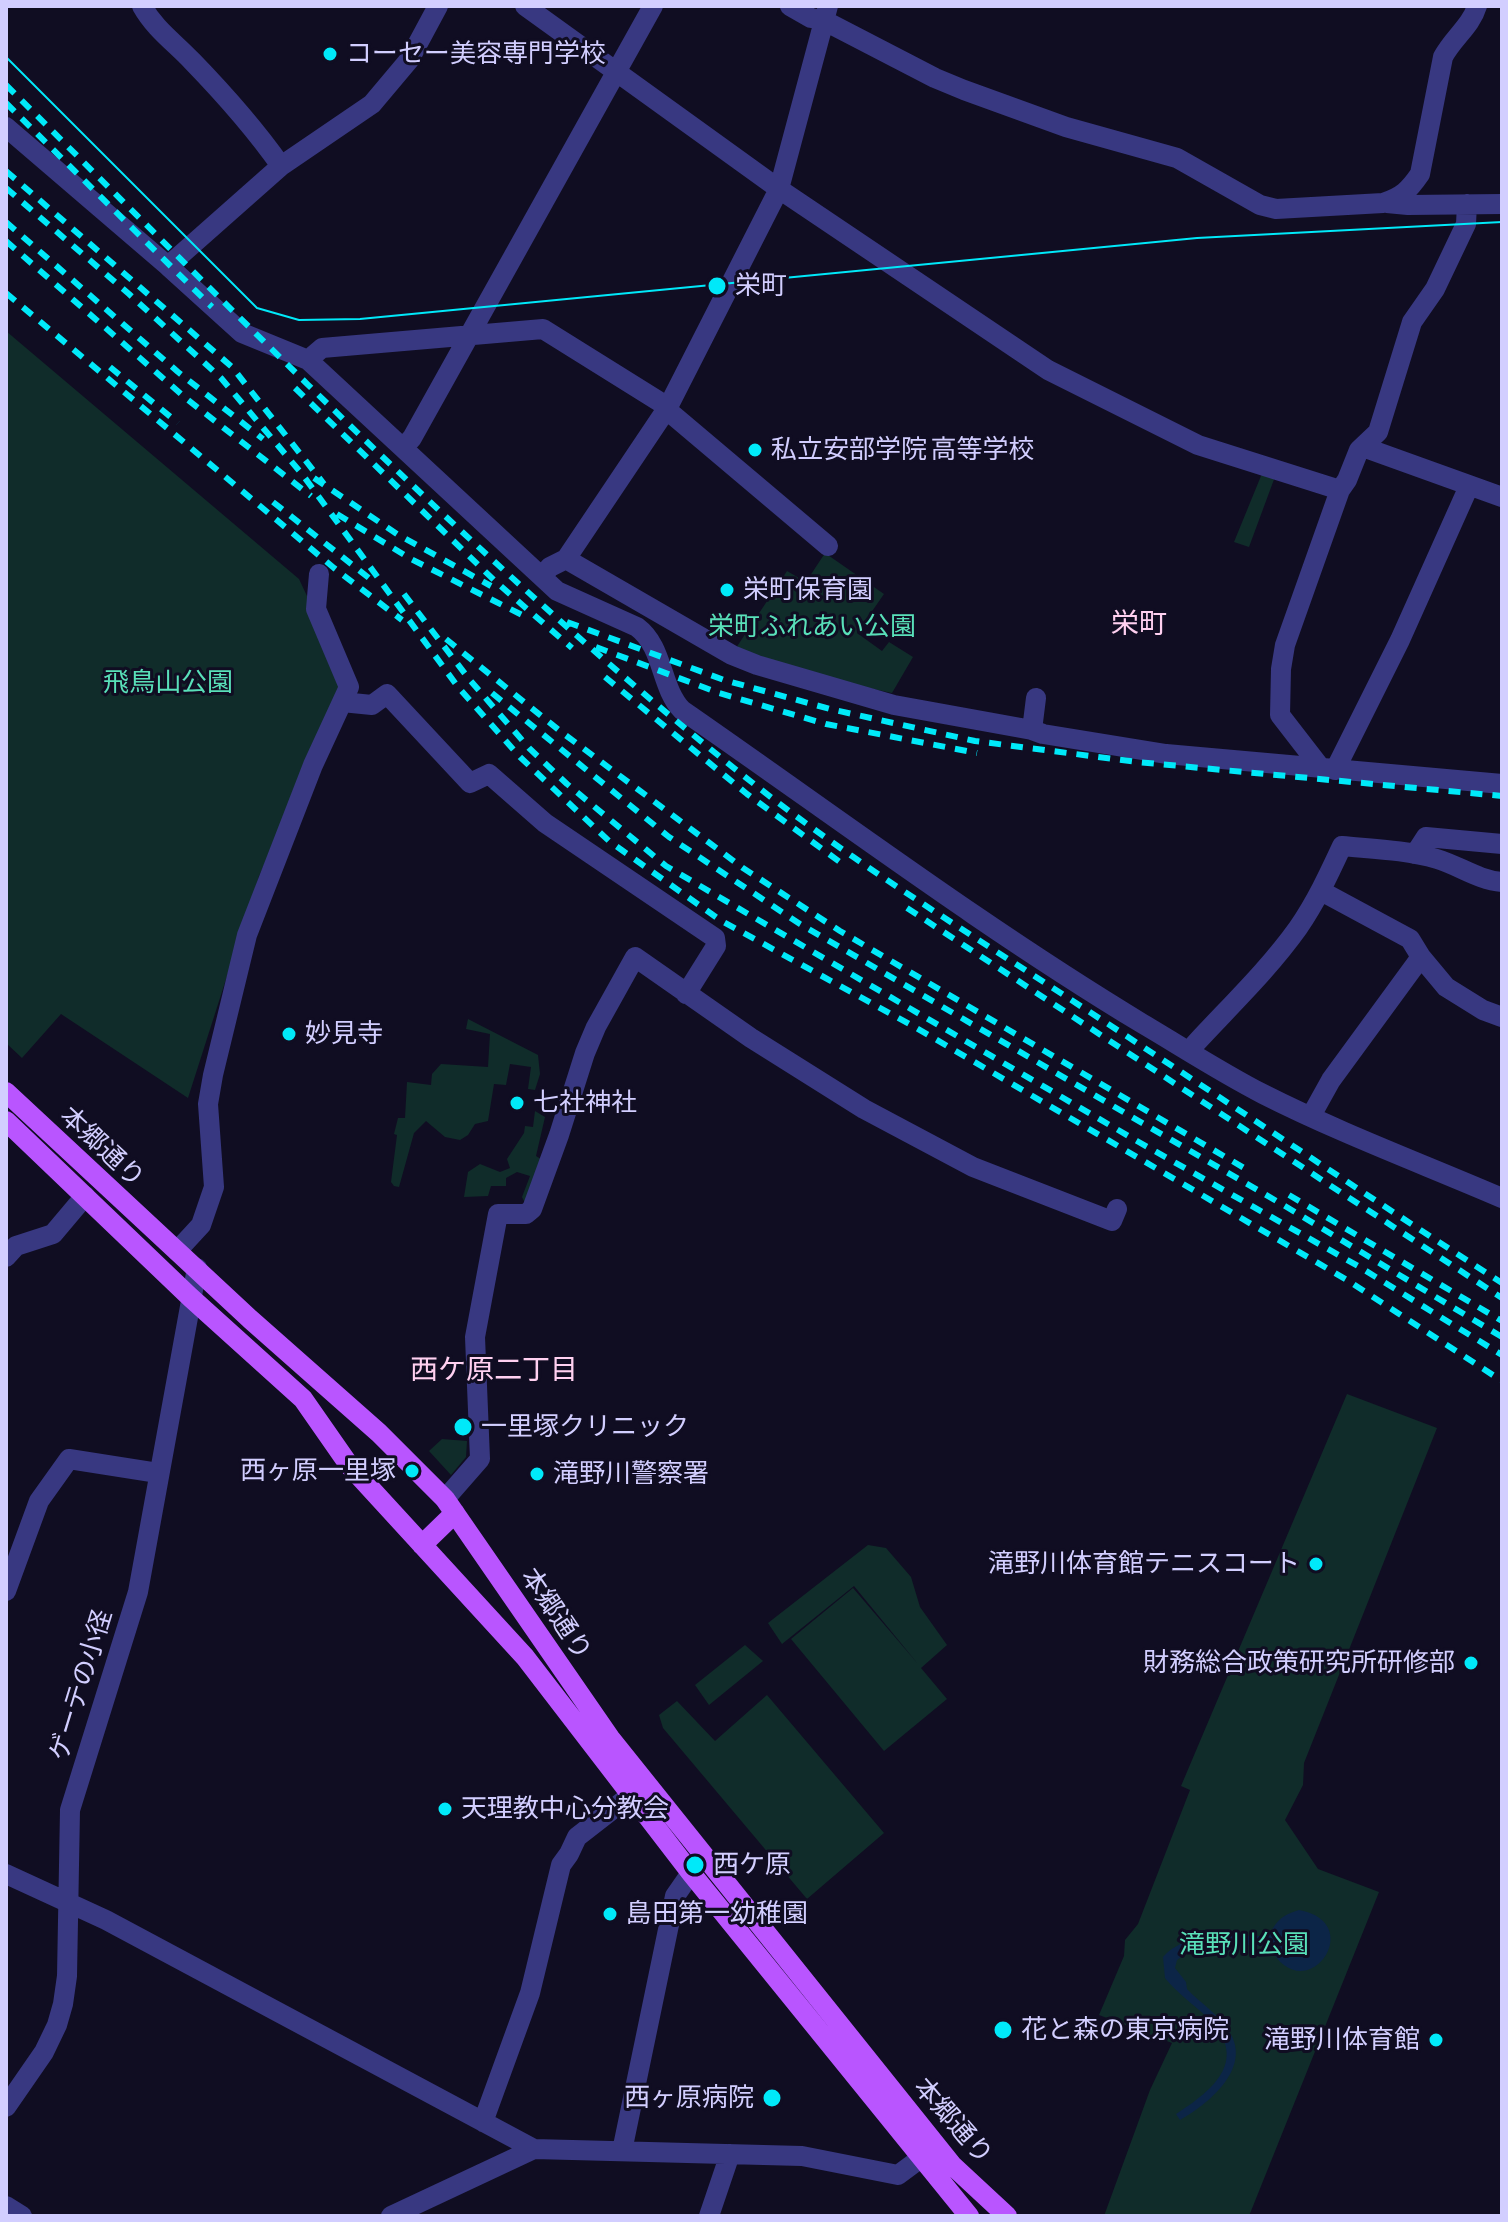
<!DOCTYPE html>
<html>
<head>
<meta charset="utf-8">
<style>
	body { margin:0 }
	#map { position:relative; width:1508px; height:2222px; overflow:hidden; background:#100d22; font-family:"Asap Condensed",sans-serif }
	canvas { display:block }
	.frame { position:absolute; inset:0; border:8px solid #d2ceff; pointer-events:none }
</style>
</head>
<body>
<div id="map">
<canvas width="1508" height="2222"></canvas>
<div class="frame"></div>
</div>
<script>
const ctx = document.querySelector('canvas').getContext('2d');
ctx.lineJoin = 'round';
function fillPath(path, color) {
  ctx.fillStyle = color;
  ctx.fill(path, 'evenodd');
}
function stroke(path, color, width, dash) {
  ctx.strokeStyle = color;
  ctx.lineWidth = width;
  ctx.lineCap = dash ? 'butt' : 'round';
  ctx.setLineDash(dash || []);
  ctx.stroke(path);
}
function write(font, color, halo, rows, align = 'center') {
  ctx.font = font + ' "Asap Condensed","Noto Sans JP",sans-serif';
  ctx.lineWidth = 6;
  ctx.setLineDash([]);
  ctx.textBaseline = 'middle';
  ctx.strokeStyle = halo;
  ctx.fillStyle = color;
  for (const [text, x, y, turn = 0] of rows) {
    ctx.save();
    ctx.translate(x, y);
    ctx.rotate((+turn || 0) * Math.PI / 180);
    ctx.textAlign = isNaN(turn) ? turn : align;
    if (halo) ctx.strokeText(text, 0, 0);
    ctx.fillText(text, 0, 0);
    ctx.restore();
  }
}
fillPath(new Path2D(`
	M 6,331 L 299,579 L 348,683 L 259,876 L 188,1098 L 61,1014 L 22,1058 L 6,1043 Z
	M 1263,471 L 1276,474 L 1249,547 L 1234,542 Z
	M 825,553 L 884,594 L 857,633 L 882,651 L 889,642 L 913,657 L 892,693 L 835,681 L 736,648 L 787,571 L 806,582 Z
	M 468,1019 L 538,1055 L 540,1074 L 535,1090 L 528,1089 L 531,1067 L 510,1064 L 506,1085 L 494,1084 L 488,1121 L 475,1124 L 468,1135 L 460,1140 L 445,1137 L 426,1121 L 414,1133 L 399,1187 L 394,1186 L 391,1182 L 397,1135 L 394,1134 L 398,1118 L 405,1118 L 407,1082 L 431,1085 L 432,1074 L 441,1064 L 488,1067 L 490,1034 L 466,1029 Z
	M 535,1111 L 545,1117 L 536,1156 L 544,1161 L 527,1207 L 522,1197 L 530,1176 L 517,1172 L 506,1178 L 506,1186 L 491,1186 L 488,1196 L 464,1197 L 468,1172 L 480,1164 L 500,1172 L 510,1168 L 507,1159 L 524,1133 L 525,1126 L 533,1127 Z
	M 1347,1394 L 1437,1428 L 1304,1763 L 1303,1785 L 1285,1820 L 1318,1869 L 1379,1892 L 1249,2216 L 1104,2216 L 1150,2090 L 1172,2043 L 1099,2015 L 1124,1956 L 1125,1940 L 1138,1924 L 1190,1790 L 1181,1786 Z
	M 442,1439 L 467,1441 L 466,1457 L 451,1475 L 429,1451 Z
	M 868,1545 L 886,1548 L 911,1577 L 920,1607 L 947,1645 L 921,1668 L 947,1699 L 884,1751 L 791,1639 L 853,1588 L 918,1664 L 854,1586 L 782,1644 L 768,1623 Z
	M 745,1645 L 763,1661 L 709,1705 L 695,1685 Z
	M 767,1695 L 884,1833 L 807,1899 L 663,1728 L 659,1715 L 677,1701 L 715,1741 Z`), '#102c2a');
fillPath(new Path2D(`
	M 1299,1910 C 1370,1923 1304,2014 1269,1946 C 1240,1945 1201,1939 1177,1960 L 1175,1968 L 1186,1982 L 1187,1989 C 1200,2003 1220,2015 1230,2033 C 1252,2069 1207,2105 1180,2120 L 1176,2114 C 1215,2089 1250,2059 1207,2017 C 1193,2004 1177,1993 1165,1978 L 1163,1957 C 1187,1929 1236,1937 1269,1936 C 1276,1921 1282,1915 1299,1910 Z`), '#0c2547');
stroke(new Path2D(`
	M 142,6 C 155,29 174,42 192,61 C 224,94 255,129 281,166
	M 525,6 L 779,189 L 1048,370 L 1198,445 L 1340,490
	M 790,6 L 811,18 L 823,20 L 935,78 L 964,90 L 1066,127 L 1177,158 L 1260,205 L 1276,209 L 1383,203 C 1402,197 1409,190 1420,174 L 1443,57 C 1453,38 1471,26 1477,6
	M 6,127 L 168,266 L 242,333 L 308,360 L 557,591 L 637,627 C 664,647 660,687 682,710 C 835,816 984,928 1143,1024 C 1182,1047 1222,1073 1263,1094 C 1340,1133 1423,1164 1502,1198
	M 1387,203 L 1408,205 L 1502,204
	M 168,266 L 281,166 L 372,104 L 409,60 L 438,6
	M 308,360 L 322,348 L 543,329 L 668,407
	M 667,410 L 828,546
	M 1363,447 L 1502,497
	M 403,448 L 412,438 L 653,6
	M 566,559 L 732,655 L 757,665 L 894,705 L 1032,730 L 1043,734 L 1166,754 L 1502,784
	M 542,576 L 550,567 L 566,559 L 668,407 L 779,189 L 828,6
	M 342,702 L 372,705 L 387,694 L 470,783 L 489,774 L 545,823 L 715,938 L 716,946 L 686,994
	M 1032,730 L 1036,698
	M 1321,768 L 1280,715 L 1281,669 L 1285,645 L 1340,490 L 1347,480 L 1359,450 L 1378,432 L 1412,322 L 1435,289 L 1466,224 L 1467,204
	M 1335,770 L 1400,640 L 1469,486
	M 1415,854 L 1426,837 L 1502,844
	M 1321,891 L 1410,939 L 1421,957 L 1446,987 L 1483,1010 L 1502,1017
	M 1190,1052 L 1195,1044 C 1230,1006 1268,970 1298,928 C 1316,902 1329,874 1342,846 C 1373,849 1406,850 1437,859 C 1460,866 1478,880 1502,882
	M 1311,1116 L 1331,1080 L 1421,957
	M 177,1251 L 201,1225 L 214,1187 L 208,1104 L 213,1075 L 247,935 L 313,765 L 349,687 L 316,609 L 319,574
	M 6,1257 L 16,1246 L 53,1234 L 85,1196
	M 445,1499 L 480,1459 L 475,1337 L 498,1214 L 526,1214 L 532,1209 L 559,1135 L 585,1053 L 596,1027 L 635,957 L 751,1038 L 864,1109 L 973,1167 L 1112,1221 L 1117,1209
	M 6,1591 L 39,1501 L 69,1459 L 158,1473
	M 6,1874 L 106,1920 L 534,2149 L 802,2156 L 898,2175 L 921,2158
	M 6,2107 L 44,2052 L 57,2025 L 63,2004 L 67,1976 L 70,1810 L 138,1592 L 197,1268
	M 483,2122 L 530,1993 L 561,1865 L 569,1854 L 577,1837 L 631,1795
	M 622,2151 L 675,1896 L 691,1873
	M 6,2206 L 22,2216
	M 391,2216 L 534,2149
	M 709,2216 L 730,2154`), '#383881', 20);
stroke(new Path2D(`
	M 6,1092 L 250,1319 L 379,1433 L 445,1499 L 610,1738 L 952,2165 L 1007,2216
	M 6,1121 L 190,1297 L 303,1399 L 349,1465 L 525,1657 L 691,1873 L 969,2216
	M 422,1545 L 455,1513`), '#b955ff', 20);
stroke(new Path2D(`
	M 6,57 L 257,308 L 299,320 L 360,319 L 1197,238 L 1502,222`), '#00e9f9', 2);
stroke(new Path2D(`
	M 6,85 C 248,325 486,572 754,784 C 858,866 971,934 1082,1007 C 1222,1098 1361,1192 1502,1283
	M 6,103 L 212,307
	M 6,171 L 232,367 L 324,484
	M 6,188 L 129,294 L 221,378 L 302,474 L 458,687 L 520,757 L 609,841 L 720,920 L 913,1026 L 1347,1280 L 1502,1381
	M 6,222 L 178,372 L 263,439
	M 6,241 L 188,400 L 311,496
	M 6,293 L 334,568 L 402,620
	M 110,367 L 178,423
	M 295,388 L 496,582 L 572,648
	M 314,478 L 397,534 L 491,586
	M 273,502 L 374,582
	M 337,514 L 411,559 L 530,619
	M 404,594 L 469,679 L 529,748 L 567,784 L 666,866 L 1137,1141 L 1358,1266 L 1502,1355
	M 567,622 L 724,680 L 830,709 L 975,741 L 1137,762 L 1502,796
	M 446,639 L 560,731 L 743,868 L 840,931 L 1251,1172
	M 596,647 L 719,693 L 826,724 L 977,753
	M 605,677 L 747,794 L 844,865
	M 492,693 L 669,837 L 800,924 L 1285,1206 L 1502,1337
	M 907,908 L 1502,1298
	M 1289,1195 L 1502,1321`), '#00e9f9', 6, [12, 10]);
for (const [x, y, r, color] of [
	[330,54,8,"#00e9f9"],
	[717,286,10,"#00e9f9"],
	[755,450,8,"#00e9f9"],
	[727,590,8,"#00e9f9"],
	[289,1034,8,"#00e9f9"],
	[517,1103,8,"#00e9f9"],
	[463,1427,10,"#00e9f9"],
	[412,1471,8,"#00e9f9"],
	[537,1474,8,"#00e9f9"],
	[1316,1564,8,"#00e9f9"],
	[1471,1663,8,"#00e9f9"],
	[445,1809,8,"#00e9f9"],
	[695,1865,10,"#00e9f9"],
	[610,1914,8,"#00e9f9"],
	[1003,2030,10,"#00e9f9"],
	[1436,2040,8,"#00e9f9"],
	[772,2098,10,"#00e9f9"]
]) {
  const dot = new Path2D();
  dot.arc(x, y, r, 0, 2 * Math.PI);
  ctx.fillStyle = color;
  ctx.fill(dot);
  stroke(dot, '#100d22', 3);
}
write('26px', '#d2ceff', '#100d22', [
	["コーセー美容専門学校",346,54],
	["栄町",735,286],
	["私立安部学院 高等学校",771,450],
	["栄町保育園",743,590],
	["妙見寺",305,1034],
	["七社神社",533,1103],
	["一里塚クリニック",481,1427],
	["西ヶ原一里塚",396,1471,"right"],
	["滝野川警察署",553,1474],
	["滝野川体育館テニスコート",1300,1564,"right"],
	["財務総合政策研究所研修部",1455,1663,"right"],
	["天理教中心分教会",461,1809],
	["西ケ原",713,1865],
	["島田第一幼稚園",626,1914],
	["花と森の東京病院",1021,2030],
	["滝野川体育館",1420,2040,"right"],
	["西ヶ原病院",754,2098,"right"]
], 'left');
write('26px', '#59e0b9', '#100d22', [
	["栄町ふれあい公園",812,627],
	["飛鳥山公園",168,683],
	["滝野川公園",1244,1945]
]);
write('26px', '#d2ceff', '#100d22', [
	["本郷通り",102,1147,43],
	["本郷通り",556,1614,56],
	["ゲーテの小径",81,1685,-73],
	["本郷通り",953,2121,49]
]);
write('28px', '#ffd0f0', '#100d22', [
	["栄町",1139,624],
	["西ケ原二丁目",494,1370]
]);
</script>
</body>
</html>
